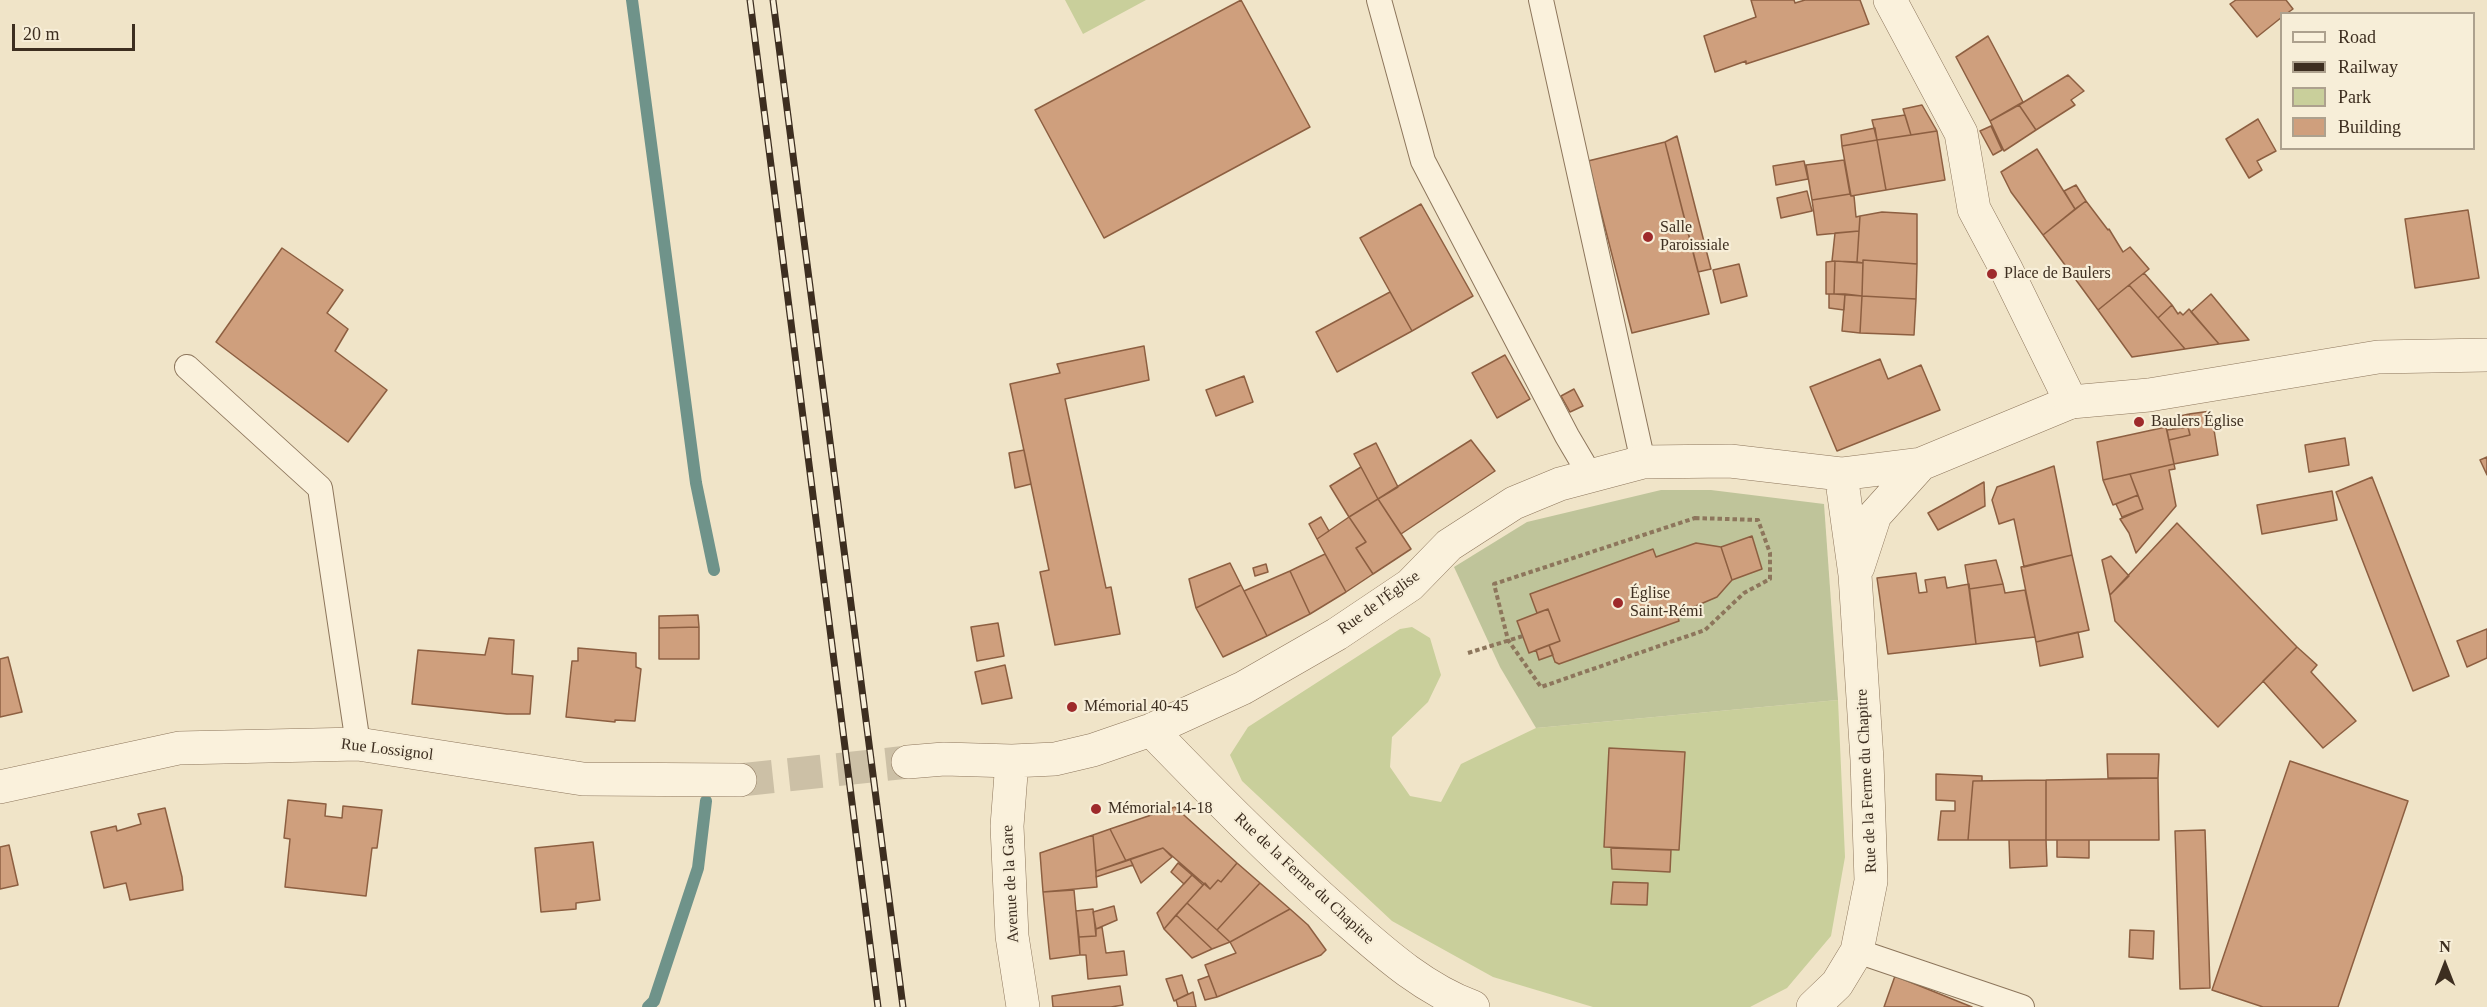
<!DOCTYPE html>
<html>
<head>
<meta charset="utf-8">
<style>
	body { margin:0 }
	#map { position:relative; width:2487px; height:1007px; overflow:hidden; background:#f0e4c8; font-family:"Times New Roman",serif }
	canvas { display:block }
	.legend { position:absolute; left:2280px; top:12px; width:195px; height:138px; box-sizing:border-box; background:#f7eed8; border:2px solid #ada18e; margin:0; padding:8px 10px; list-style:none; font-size:18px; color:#3d2e20 }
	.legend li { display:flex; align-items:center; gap:12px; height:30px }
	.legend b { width:30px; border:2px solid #ada18e }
	.north { position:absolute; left:2415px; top:935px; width:60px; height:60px; -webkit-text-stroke:4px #f7eed8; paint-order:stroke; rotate:0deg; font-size:16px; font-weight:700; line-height:24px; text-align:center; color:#3d2e20 }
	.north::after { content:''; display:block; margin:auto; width:21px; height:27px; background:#3d2e20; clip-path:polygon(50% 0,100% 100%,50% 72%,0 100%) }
	.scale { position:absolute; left:12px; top:24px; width:123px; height:27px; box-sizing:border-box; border:3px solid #3d2e20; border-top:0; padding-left:8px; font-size:18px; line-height:21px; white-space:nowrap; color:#3d2e20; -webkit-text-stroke:4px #f7eed8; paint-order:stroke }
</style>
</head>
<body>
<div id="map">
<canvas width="2487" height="1007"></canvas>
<ul class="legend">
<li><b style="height:8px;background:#faf1dc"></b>Road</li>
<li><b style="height:8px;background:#3d2e20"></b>Railway</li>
<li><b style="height:16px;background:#c9cf9b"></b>Park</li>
<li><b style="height:16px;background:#cf9f7d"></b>Building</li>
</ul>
<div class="north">N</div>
<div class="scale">20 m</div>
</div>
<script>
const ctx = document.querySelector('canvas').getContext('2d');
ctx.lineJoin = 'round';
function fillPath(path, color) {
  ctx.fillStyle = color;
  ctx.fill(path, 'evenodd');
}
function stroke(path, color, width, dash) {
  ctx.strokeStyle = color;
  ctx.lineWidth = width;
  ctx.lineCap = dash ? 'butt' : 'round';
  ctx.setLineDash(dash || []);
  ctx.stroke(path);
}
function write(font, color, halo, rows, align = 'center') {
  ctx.font = font + ' "Times New Roman",serif';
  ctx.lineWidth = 4.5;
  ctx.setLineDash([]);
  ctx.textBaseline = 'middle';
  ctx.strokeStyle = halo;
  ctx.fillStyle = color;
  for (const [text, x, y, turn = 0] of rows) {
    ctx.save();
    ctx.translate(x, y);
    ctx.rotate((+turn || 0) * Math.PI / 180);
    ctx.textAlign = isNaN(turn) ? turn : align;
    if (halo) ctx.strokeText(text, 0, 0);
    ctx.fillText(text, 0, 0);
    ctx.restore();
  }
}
fillPath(new Path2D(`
	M 1065,0 L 1146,0 L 1083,34 Z
	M 1412,627 L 1430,638 L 1441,675 L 1428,702 L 1392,737 L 1390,767 L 1410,796 L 1441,802 L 1461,764 L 1536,728 L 1838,700 L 1845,857 L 1831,936 L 1787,988 L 1750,1007 L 1593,1007 L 1493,977 L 1392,921 L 1242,781 L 1230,755 L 1248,727 L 1400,629 Z`), '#c9cf9b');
fillPath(new Path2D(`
	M 1661,490 L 1711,490 L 1824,504 L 1838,700 L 1536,728 L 1500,667 L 1454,567 L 1527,522 Z`), '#bfc49a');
stroke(new Path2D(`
	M 632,0 L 696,483 L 714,570
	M 648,1007 L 654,1001 L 698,868 L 706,801`), '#6f938a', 12);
const building = new Path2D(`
	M 1241,0 L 1310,127 L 1104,238 L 1035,110 Z
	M 1751,0 L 1794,0 L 1795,3 L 1805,0 L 1860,0 L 1869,24 L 1746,64 L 1746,61 L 1715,72 L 1704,36 L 1756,17 Z
	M 2236,0 L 2286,0 L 2293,9 L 2286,14 L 2282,14 L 2282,17 L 2257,37 L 2230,4 Z
	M 1988,36 L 2023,102 L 1990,121 L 1956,57 Z
	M 2068,75 L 2084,91 L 2071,100 L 2075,105 L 2036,130 L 2019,105 Z
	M 1922,105 L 1937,131 L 1911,135 L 1903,109 Z
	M 2019,105 L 2036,130 L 2004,151 L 1990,121 Z
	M 1905,115 L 1911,135 L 1877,140 L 1872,120 Z
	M 2258,119 L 2276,151 L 2257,161 L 2262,170 L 2249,178 L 2226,139 Z
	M 1991,126 L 2002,150 L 1993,155 L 1980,131 Z
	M 1875,128 L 1877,140 L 1842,146 L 1841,135 Z
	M 1937,131 L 1945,180 L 1886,190 L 1877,140 Z
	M 1677,136 L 1711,269 L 1698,272 L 1665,142 Z
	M 1877,140 L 1886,190 L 1851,196 L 1842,146 Z
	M 1665,142 L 1709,314 L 1632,333 L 1588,161 Z
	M 2037,149 L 2075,209 L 2043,235 L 2011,192 L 2001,172 Z
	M 1844,160 L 1850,194 L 1812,200 L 1806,165 Z
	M 1804,161 L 1808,179 L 1776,185 L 1773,166 Z
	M 2076,185 L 2086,201 L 2075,209 L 2064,191 Z
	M 1807,191 L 1812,211 L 1781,218 L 1777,198 Z
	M 1850,194 L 1851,196 L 1854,196 L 1856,217 L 1860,216 L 1859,231 L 1817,235 L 1812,200 Z
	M 2086,201 L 2108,230 L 2109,229 L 2123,252 L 2130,247 L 2149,269 L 2098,310 L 2043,235 Z
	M 1421,204 L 1473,296 L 1412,331 L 1360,238 Z
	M 2468,210 L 2479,278 L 2415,288 L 2405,219 Z
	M 1882,212 L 1917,214 L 1917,264 L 1863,260 L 1863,263 L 1857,262 L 1860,216 Z
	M 1859,231 L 1857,262 L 1832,261 L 1835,233 Z
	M 282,248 L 343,290 L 327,313 L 348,329 L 335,351 L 387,390 L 348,442 L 216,342 Z
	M 1863,260 L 1917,264 L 1916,299 L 1862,296 Z
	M 1835,261 L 1863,263 L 1862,296 L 1834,294 Z
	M 1835,261 L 1834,294 L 1826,294 L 1826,262 Z
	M 1739,264 L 1747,296 L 1721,303 L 1713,270 Z
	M 2144,273 L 2172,305 L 2158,318 L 2129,285 Z
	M 2129,285 L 2158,318 L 2185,349 L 2132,357 L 2098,310 Z
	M 1390,292 L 1412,331 L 1337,372 L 1316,332 Z
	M 1829,294 L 1845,294 L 1844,310 L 1829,308 Z
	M 1845,294 L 1862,296 L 1860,333 L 1842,331 Z
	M 2211,294 L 2249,340 L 2219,344 L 2191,312 Z
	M 1862,296 L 1916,299 L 1914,335 L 1860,333 Z
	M 2172,305 L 2178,314 L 2180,312 L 2183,315 L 2189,309 L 2219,344 L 2185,349 L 2158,318 Z
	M 1144,346 L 1149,380 L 1065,399 L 1106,588 L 1111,587 L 1120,634 L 1055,645 L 1040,572 L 1049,570 L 1010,384 L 1060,373 L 1057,364 Z
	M 1505,355 L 1530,399 L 1497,418 L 1472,373 Z
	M 1880,359 L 1888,379 L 1921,365 L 1940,410 L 1837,451 L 1810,387 Z
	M 1244,376 L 1253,402 L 1216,416 L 1206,390 Z
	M 1574,389 L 1583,406 L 1570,412 L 1561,396 Z
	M 2211,411 L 2218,455 L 2174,464 L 2169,440 L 2190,435 L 2188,427 L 2192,425 L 2189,414 Z
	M 2189,414 L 2192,425 L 2173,429 L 2171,418 Z
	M 2166,427 L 2174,464 L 2103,480 L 2097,442 Z
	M 2188,427 L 2190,435 L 2169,440 L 2167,430 Z
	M 2345,438 L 2349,465 L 2309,472 L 2305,445 Z
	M 1471,440 L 1495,471 L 1401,534 L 1378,499 Z
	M 1376,443 L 1398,487 L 1378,499 L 1354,454 Z
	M 1024,450 L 1031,484 L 1015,488 L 1009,453 Z
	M 2487,457 L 2487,475 L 2480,460 Z
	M 2174,464 L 2175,469 L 2169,470 L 2176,506 L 2136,553 L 2129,533 L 2120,519 L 2143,509 L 2130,474 Z
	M 2054,466 L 2072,555 L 2024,567 L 2014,519 L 1999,524 L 1992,500 L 1997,487 Z
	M 1361,467 L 1378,499 L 1349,517 L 1330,486 Z
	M 2130,474 L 2138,495 L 2113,505 L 2103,480 Z
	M 2372,477 L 2449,676 L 2413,691 L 2336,492 Z
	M 1984,482 L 1985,506 L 1938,530 L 1928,513 Z
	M 2332,491 L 2337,520 L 2262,534 L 2257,505 Z
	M 2138,495 L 2143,509 L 2122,517 L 2116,504 Z
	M 1378,499 L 1411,549 L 1373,574 L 1356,548 L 1366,542 L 1349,517 Z
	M 1321,517 L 1329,531 L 1317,539 L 1309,524 Z
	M 1349,517 L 1366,542 L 1356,548 L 1373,574 L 1346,592 L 1317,539 Z
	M 2177,523 L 2297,647 L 2218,727 L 2115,621 L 2110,595 Z
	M 1752,536 L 1762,569 L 1732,580 L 1721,547 Z
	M 1696,543 L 1721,547 L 1732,580 L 1717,597 L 1677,614 L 1679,621 L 1559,664 L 1555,662 L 1549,645 L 1560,641 L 1548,609 L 1537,613 L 1530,594 L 1653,549 L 1656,557 Z
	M 1325,554 L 1346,592 L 1310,614 L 1290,571 Z
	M 2072,555 L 2089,630 L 2036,642 L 2021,567 Z
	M 2111,556 L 2129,576 L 2110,595 L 2102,560 Z
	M 1996,560 L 2003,584 L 1969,589 L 1965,565 Z
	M 1230,563 L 1241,585 L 1196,608 L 1189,579 Z
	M 1266,564 L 1268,572 L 1255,576 L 1253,568 Z
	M 1290,571 L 1310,614 L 1267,636 L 1244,591 Z
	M 1916,573 L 1919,593 L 1927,592 L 1925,580 L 1945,577 L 1947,588 L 1969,584 L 1976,644 L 1888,654 L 1877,578 Z
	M 2003,584 L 2005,593 L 2025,590 L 2035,637 L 1976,644 L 1969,589 Z
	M 1241,585 L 1267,636 L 1223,657 L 1196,608 Z
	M 1548,609 L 1560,641 L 1529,653 L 1517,621 Z
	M 698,615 L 699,627 L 659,628 L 659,616 Z
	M 998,623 L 1004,656 L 977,661 L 971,627 Z
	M 699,627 L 699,659 L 659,659 L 659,628 Z
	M 2487,629 L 2487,658 L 2467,667 L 2457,641 Z
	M 2078,632 L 2083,657 L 2040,666 L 2036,642 Z
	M 489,638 L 514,640 L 512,674 L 533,676 L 530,714 L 507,714 L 412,704 L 418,650 L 485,655 Z
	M 1549,645 L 1553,655 L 1539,660 L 1536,650 Z
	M 2297,647 L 2317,665 L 2311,672 L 2356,721 L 2323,748 L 2263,681 Z
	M 578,648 L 636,653 L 636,667 L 641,669 L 635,721 L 615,720 L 615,722 L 566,717 L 572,661 L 578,661 Z
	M 8,657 L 22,712 L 0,717 L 0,659 Z
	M 1005,665 L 1012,698 L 982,704 L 975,672 Z
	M 1609,748 L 1685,752 L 1679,850 L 1604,847 Z
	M 2107,754 L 2159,754 L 2158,778 L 2108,778 Z
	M 2290,761 L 2408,801 L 2338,1007 L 2263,1007 L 2212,990 Z
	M 1936,774 L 1982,776 L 1982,781 L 1973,781 L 1968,840 L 1938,840 L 1941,811 L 1955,811 L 1955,801 L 1936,800 Z
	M 2158,778 L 2159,840 L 2046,840 L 2046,780 Z
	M 2046,780 L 2046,840 L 1968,840 L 1973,781 Z
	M 288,800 L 326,804 L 325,816 L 342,818 L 343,806 L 382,810 L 377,848 L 372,848 L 366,896 L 285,887 L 290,839 L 284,838 Z
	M 1175,807 L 1237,863 L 1221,882 L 1218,880 L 1210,889 L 1163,848 L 1126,861 L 1110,829 Z
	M 165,808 L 182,877 L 183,890 L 130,900 L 126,883 L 104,888 L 91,832 L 116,826 L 117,831 L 141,824 L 138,814 Z
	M 1110,829 L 1126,861 L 1096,871 L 1093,835 Z
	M 2205,830 L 2210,988 L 2180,989 L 2175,831 Z
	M 1093,835 L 1097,887 L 1043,892 L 1040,853 Z
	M 2009,840 L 2046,840 L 2047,866 L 2010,868 Z
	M 2057,840 L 2089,840 L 2089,858 L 2057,857 Z
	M 593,842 L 600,900 L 576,903 L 576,909 L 541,912 L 535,848 Z
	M 9,845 L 18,885 L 0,889 L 0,847 Z
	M 1163,848 L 1172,857 L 1141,883 L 1130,859 Z
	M 1611,848 L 1671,850 L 1670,872 L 1612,869 Z
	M 1130,859 L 1133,865 L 1096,877 L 1096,871 Z
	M 1178,863 L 1192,875 L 1184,884 L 1171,872 Z
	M 1237,863 L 1260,883 L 1217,930 L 1187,903 L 1205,883 L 1210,889 L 1218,880 L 1221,882 Z
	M 1192,875 L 1203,885 L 1164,929 L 1157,913 Z
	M 1613,882 L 1648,883 L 1647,905 L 1611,904 Z
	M 1260,883 L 1290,909 L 1230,942 L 1217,930 Z
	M 1074,890 L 1080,955 L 1050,959 L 1043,892 Z
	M 1187,903 L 1217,930 L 1230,942 L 1212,949 L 1176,915 Z
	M 1114,906 L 1117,920 L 1096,929 L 1093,912 Z
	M 1093,909 L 1096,936 L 1079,937 L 1076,911 Z
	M 1290,909 L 1308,925 L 1326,950 L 1321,955 L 1217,997 L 1205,965 L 1236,953 L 1230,942 Z
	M 1176,915 L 1212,949 L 1192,958 L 1164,929 Z
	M 1102,927 L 1106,953 L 1124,951 L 1127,975 L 1088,979 L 1086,955 L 1080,955 L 1079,937 L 1096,936 L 1096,929 Z
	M 2130,930 L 2154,931 L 2153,959 L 2129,957 Z
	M 1182,975 L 1188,994 L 1174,1001 L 1166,979 Z
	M 1209,976 L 1217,997 L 1205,1000 L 1198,980 Z
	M 1895,976 L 1972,1007 L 1884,1007 Z
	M 1120,986 L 1123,1005 L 1111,1007 L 1053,1007 L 1052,996 Z
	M 1193,992 L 1196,1007 L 1178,1007 L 1176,1000 Z`);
fillPath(building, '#cf9f7d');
stroke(building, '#8d5f41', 1.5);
stroke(new Path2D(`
	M 740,780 L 908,762`), '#ccc0a6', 33, [33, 16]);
const service = new Path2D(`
	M 1379,0 L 1423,161 L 1567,436 L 1590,475
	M 1541,0 L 1643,462
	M 187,367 L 320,488 L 358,744
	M 1857,951 L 2022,1007`);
const minor = new Path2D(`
	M 1858,567 L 1875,515 L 1921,464
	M 1151,730 C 1213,794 1276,858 1343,917 C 1383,952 1422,988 1473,1007
	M 1012,761 L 1007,826 L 1012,936 L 1023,1007
	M 908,762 L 944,759 L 1012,761 L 1055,759 L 1093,750 L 1151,730 L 1243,688 L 1337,634 L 1410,585 L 1449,545 L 1514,503 L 1560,484 L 1643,462 L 1730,461 L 1841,474 L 1921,464 L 2071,402
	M 0,787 L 179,748 L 358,744 L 583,779 L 740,780
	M 1813,1007 L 1837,984 L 1857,951 L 1871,881 L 1867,760 L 1855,575 L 1841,474`);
const tertiary = new Path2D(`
	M 1890,0 L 1961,133 L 1974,209 L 2006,269 L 2071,402 L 2149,395 L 2378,357 L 2487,355`);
stroke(service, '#8d765c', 26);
stroke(minor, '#8d765c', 34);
stroke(tertiary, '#8d765c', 34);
stroke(new Path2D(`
	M 1695,518 L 1758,520 L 1770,553 L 1770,579 L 1744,593 L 1705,630 L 1541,687 L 1508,640 L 1494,584 Z
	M 1468,653 L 1523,636`), '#8d765c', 4, [4.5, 3]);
stroke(service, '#faf1dc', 24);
stroke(minor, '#faf1dc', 33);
stroke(tertiary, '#faf1dc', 33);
const rail = new Path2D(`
	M 750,0 L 878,1007
	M 773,0 L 903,1007`);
stroke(rail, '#3d2e20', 7);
stroke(rail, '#f7eed8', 4.5, [14]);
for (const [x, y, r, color] of [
	[1648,237,6,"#9e2a2b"],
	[1992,274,6,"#9e2a2b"],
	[2139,422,6,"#9e2a2b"],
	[1618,603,6,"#9e2a2b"],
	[1072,707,6,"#9e2a2b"],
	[1096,809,6,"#9e2a2b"]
]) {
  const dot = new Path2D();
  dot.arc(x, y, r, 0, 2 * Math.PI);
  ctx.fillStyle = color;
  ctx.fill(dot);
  stroke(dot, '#f7eed8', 2);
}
write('16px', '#3d2e20', '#f7eed8', [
	["Salle",1660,228],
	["Paroissiale",1660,246],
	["Place de Baulers",2004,274],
	["Baulers Église",2151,422],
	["Église",1630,594],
	["Saint-Rémi",1630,612],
	["Mémorial 40-45",1084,707],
	["Mémorial 14-18",1108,809]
], 'left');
write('16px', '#3d2e20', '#f7eed8', [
	["Rue de l'Église",1379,603,-36],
	["Rue Lossignol",387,750,7],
	["Rue de la Ferme du Chapitre",1867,781,-93],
	["Rue de la Ferme du Chapitre",1304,879,43],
	["Avenue de la Gare",1011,884,-93]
]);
</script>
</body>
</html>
